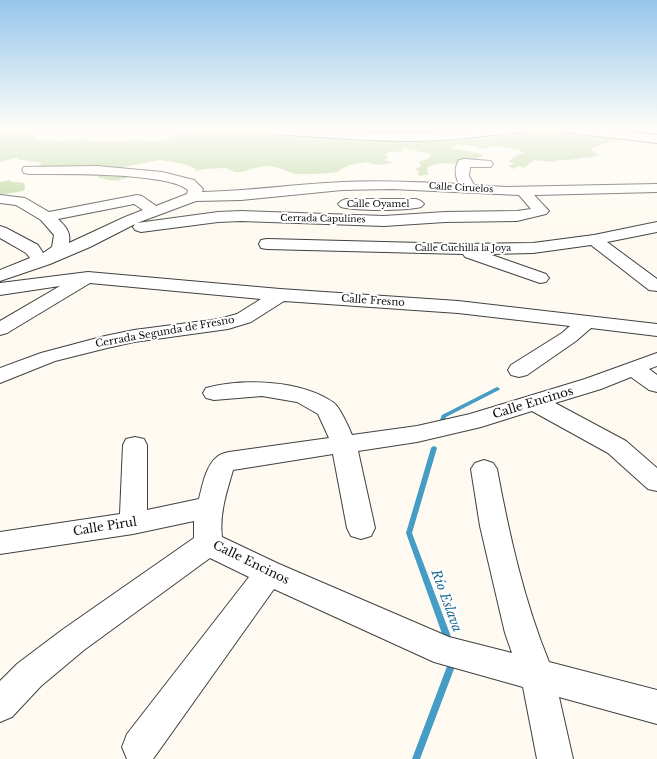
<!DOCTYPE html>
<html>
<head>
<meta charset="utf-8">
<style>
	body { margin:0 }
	canvas { display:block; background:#fefaf1 }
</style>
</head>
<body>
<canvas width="657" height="759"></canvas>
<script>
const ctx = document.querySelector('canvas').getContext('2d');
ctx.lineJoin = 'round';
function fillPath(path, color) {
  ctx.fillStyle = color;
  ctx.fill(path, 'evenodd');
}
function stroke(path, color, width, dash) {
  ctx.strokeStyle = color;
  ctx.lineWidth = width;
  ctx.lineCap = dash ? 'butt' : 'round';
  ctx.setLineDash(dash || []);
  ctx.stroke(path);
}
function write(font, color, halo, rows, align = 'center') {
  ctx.font = font + ' "Libre Baskerville",serif';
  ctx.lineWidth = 4;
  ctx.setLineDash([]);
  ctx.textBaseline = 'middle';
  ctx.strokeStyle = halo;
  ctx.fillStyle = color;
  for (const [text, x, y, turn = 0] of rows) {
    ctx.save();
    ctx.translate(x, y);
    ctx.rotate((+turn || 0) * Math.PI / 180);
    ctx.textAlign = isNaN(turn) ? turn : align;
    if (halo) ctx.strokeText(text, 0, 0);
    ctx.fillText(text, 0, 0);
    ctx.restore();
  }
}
fillPath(new Path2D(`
	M 0,128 L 48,128 L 36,134 L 37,136 L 34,138 L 43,140 L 61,141 L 84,139 L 93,142 L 125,142 L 139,139 L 146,142 L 164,140 L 179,134 L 201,130 L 201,128 L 196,128 L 220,128 L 217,130 L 231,128 L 235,129 L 280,131 L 299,128 L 325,131 L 329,129 L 337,130 L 329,134 L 318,135 L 316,137 L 328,140 L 328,138 C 342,133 358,136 372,130 L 422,142 L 428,141 L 431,136 L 484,136 L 484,138 L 493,138 L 494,132 C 514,126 544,124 563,131 L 562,133 L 569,133 L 567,128 C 582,126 607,125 621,130 L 591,133 L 592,136 L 619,140 L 602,144 L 591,149 L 598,156 L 569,160 L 557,160 L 554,162 L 534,160 L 524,168 L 518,166 L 514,169 L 508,166 L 514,164 L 509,161 L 517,155 L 524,154 L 519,150 L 497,146 L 482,149 L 473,146 L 457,144 L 450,148 L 482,154 L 483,156 L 461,164 L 440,163 L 428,167 L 427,171 L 429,174 L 419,176 L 418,171 L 415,169 L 421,166 L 419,162 L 431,157 L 431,154 L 403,148 L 400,149 L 405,151 L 389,152 L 385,155 L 389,158 L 384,160 L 394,163 L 376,165 L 368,162 L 349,165 L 337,172 L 317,174 L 295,174 L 279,168 L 271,166 L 259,167 L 241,172 L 235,172 L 226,168 L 205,169 L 195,171 L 196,169 L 184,164 L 160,160 L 123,167 L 132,175 C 118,183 112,181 97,177 L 110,170 L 106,167 L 88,165 L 73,168 L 35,168 L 42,163 L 17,159 L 18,157 L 0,162 Z
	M 9,180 L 12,182 L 24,183 L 25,188 L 23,191 L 0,195 L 0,182 Z`), '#bbd69d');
fillPath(new Path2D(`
	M 497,387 L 499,388 L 500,389 L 499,390 L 446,417 L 443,426 L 439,426 L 438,425 L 442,415 Z
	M 434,446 L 436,447 L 437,448 L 412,533 L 453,642 L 452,644 L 449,645 L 446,644 L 445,642 L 406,533 L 431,448 L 432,447 Z
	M 453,658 L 456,659 L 457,661 L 420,759 L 412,759 L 449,661 L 450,659 Z`), '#459cc4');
const minor = new Path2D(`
	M 272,128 L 388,133 L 442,132 L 443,128 L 455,128 L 453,131 L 456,131 L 491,128 L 526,128 L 524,131 L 520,132 C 484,136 447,141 410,141 C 365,141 321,137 276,134 L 272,133 L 270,130 Z
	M 558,128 L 591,128 L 657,135 L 657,143 L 564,132 L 560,131 Z
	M 464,159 L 491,161 L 493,164 L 491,167 L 470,167 L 469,176 L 474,185 L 506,187 L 657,184 L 657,192 L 534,195 L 549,211 L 546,214 L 517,221 L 445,222 L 384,226 L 241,221 L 218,222 L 141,232 L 135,230 L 133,227 L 135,224 L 90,247 L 50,264 L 0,281 L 0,270 L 30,258 L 26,253 L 0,238 L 0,226 L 6,228 L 38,245 L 43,253 L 52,247 L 54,235 L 41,220 L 16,205 L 0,203 L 0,195 L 25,198 L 49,212 L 137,195 L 142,196 L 156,206 L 187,194 L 188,190 C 168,172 60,174 29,174 L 24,173 L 22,170 L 24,167 L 97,166 L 162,172 L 194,180 L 203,189 L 202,192 C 250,191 296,184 343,182 C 382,180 420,182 459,184 C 455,176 454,168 459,160 ZM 392,189 L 519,195 L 531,209 L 517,211 L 445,212 L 384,216 L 241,211 L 218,212 L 137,223 L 196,201 L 241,200 L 342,190 ZM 134,204 L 143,210 L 125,217 L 69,243 C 71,232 66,227 58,219 Z
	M 346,199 L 416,199 L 421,201 L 424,204 L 421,207 C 405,211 356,211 341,207 L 338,204 L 341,201 Z
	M 657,222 L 657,232 L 607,242 L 657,279 L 657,291 L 649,290 L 591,245 L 533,253 L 489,254 L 546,274 L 549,278 L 546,282 L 540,283 L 465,257 L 463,254 L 267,249 L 261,248 L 259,244 L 261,240 L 267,239 L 461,244 L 533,243 L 594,235 Z
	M 88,272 L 280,289 L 458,301 L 657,324 L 657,336 L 591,328 L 576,341 L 527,375 L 519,377 L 511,375 L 508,370 L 511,365 L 562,333 L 570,326 L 458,313 L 284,301 L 251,322 L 228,329 L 134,342 L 107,348 L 55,361 L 0,383 L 0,368 L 41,353 L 105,336 L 134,330 L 219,319 L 237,314 L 261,299 L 90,283 L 7,333 L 0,335 L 0,321 L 60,286 L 0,295 L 0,283 Z
	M 657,353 L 657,366 L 649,369 L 657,375 L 657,392 L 649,390 L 631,377 L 601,389 L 555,403 L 626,441 L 657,468 L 657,491 L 648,489 L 608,453 L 532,411 L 481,427 L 417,442 L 358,451 L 375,528 L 371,536 L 361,539 L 351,536 L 347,528 L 333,454 L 233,470 C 227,491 219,514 222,537 L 279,564 L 449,637 L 512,653 L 505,633 L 480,526 L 471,469 L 475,463 L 484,460 L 493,463 L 497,469 C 509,534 524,601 549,662 L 657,690 L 657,724 L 559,697 L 573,759 L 537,759 L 523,687 L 434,662 L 274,589 L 153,759 L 127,759 L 122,747 L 127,734 L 249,577 L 210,558 L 84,650 L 41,686 L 12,717 L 0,722 L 0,681 L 17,664 L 62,630 L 194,538 L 194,521 L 133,534 L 0,554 L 0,532 L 120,514 L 123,445 L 126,439 L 135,437 L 144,439 L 147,445 L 147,510 L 199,499 C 202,487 206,465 217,457 C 220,454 225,453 229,452 L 329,438 L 318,414 L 297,402 L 262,396 L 214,400 L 206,398 L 203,393 L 206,388 C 243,378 302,380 334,403 C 340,408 349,427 352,435 L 417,426 L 470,414 L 585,379 Z`);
stroke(minor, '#414141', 2);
fillPath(minor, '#fff');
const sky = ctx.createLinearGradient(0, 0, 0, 234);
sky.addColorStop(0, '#95c6ec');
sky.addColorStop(0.55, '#fffdf9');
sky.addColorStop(1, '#fffdf900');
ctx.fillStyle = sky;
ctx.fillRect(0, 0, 657, 234);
write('9px', '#0e0e0e', '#fff', [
	["Calle Ciruelos",461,188,3],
	["Calle Oyamel",378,204],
	["Cerrada Capulines",323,219,1],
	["Calle Cuchilla la Joya",463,248]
]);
write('10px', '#0e0e0e', '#fff', [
	["Calle Fresno",373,301,4],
	["Cerrada Segunda de Fresno",165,332,-10]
]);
write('12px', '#0e0e0e', '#fff', [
	["Calle Encinos",533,403,-17],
	["Calle Pirul",105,527,-9],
	["Calle Encinos",251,563,26]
]);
write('italic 13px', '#206e98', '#fff', [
	["Río Eslava",446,601,70]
]);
</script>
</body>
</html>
